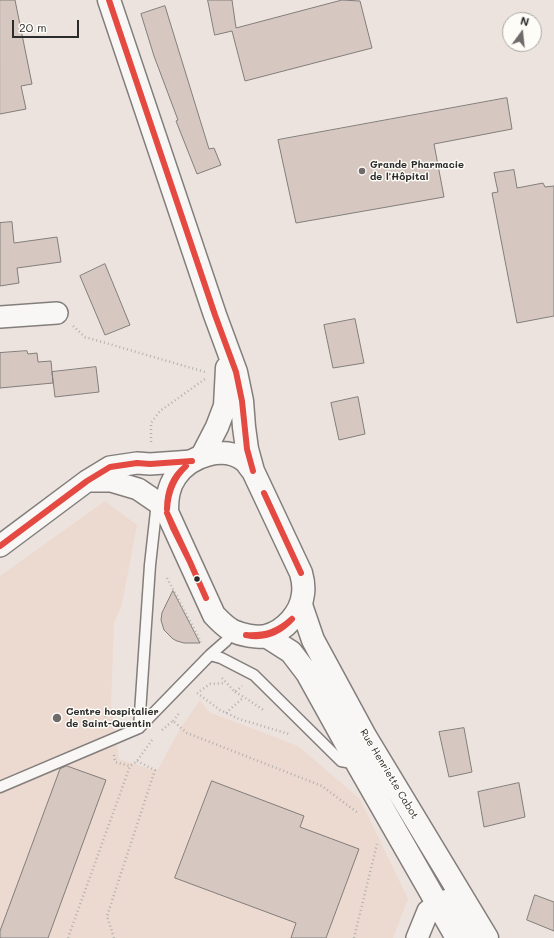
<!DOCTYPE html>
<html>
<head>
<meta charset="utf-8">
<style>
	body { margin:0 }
	#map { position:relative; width:554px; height:938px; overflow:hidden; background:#ede3de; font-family:Mali,sans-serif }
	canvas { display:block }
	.north { position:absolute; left:502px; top:12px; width:40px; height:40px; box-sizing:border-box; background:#fdfcf7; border:1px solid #a9a8a5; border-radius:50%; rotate:15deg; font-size:11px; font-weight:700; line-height:16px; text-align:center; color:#2b2b2b }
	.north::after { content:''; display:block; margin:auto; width:14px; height:18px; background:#6f6b6a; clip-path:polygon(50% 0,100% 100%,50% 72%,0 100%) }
	.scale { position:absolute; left:12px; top:20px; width:67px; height:18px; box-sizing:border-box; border:2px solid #2b2b2b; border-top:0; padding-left:5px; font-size:12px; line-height:14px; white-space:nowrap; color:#2b2b2b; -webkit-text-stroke:3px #fdfcf7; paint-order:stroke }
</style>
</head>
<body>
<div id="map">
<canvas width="554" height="938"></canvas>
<div class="north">N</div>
<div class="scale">20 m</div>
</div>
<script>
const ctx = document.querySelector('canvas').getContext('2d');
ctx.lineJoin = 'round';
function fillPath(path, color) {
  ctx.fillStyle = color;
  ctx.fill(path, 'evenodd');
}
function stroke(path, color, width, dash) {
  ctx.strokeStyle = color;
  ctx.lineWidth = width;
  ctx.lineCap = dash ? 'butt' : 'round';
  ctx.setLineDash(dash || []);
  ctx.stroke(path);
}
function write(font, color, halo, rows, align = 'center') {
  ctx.font = font + ' Mali,sans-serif';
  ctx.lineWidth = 3;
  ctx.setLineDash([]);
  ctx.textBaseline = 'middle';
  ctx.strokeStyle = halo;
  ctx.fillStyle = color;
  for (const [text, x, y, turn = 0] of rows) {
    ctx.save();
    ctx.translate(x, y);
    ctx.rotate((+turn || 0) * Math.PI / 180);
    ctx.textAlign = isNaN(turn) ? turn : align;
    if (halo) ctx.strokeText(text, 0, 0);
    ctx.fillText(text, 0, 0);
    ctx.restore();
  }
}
fillPath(new Path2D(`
	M 105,501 L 137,525 L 122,604 L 114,623 L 111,705 L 119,759 L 157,771 L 179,731 L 200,700 L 209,712 L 298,746 L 360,799 L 408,899 L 393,938 L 0,938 L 0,576 Z`), '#ecd9cf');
const building = new Path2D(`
	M 0,0 L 15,0 L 32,84 L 21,86 L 26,109 L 0,114 Z
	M 208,0 L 232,0 L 236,28 L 342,0 L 360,1 L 372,48 L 245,81 L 232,31 L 215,35 Z
	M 165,6 L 209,149 L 214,148 L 221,165 L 197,174 L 176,121 L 178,120 L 154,56 L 141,14 Z
	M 507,98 L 512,129 L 434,144 L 444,197 L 296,223 L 278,140 Z
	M 514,170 L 517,188 L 543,183 L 545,187 L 554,186 L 554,316 L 517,323 L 492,193 L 498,192 L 494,173 Z
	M 12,222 L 14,243 L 57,237 L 61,262 L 17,268 L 19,283 L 0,286 L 0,223 Z
	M 105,264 L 130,325 L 105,335 L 80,276 Z
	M 355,319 L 364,363 L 333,368 L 324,325 Z
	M 27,351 L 28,354 L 37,353 L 38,362 L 51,361 L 53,383 L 0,388 L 0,353 Z
	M 96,367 L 99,392 L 55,397 L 52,372 Z
	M 358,397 L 365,434 L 339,440 L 331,403 Z
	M 173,591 L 200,643 L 184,643 L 177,641 L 173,639 L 164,630 L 161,620 L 162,613 Z
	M 464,728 L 472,772 L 449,777 L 439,732 Z
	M 67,766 L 106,780 L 48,938 L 0,938 L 0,931 L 60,769 Z
	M 212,781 L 304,816 L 300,827 L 359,849 L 326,938 L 291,938 L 296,923 L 175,878 Z
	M 519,783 L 525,817 L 484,827 L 478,792 Z
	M 535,895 L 554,902 L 554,931 L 527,920 Z`);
fillPath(building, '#d6c7c0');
stroke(building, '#827e7c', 1);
const service = new Path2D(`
	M 157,502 L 150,565 L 139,728 L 210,655 L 226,641 L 233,631
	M 210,655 L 221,658 L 254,675 L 341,761 L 357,764
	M 0,787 L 139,728`);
const minor = new Path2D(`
	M 0,317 L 57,313
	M 87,481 L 111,481 L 138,489 L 157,502 L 167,512
	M 0,546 L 87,481 L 110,467 L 137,463 L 150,464 L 192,461
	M 417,938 L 428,911 L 438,904 L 448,900 L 473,938`);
const tertiary = new Path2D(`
	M 109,0 L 215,315 L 236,372 L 242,401 L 244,427 L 247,449 L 253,471 L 301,573 C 303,580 304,587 303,594 C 301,613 285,631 266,636 C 256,638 242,635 233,631 C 225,627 220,621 214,615 L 167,512 C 167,499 168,487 176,476 C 190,456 224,444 245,461 C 248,464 250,468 253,471
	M 202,456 L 217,427 L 225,406 L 227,368
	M 301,605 L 313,640 L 365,736 L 487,938
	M 266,636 L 291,652 L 307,673 L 358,765 L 457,938`);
stroke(service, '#827e7c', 13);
stroke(minor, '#827e7c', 24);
stroke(tertiary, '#827e7c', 25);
stroke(new Path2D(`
	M 73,326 L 85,337 L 205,372
	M 151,442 L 151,423 L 160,411 L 205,379
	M 167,578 L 201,642
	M 222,678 L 235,692 L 242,686
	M 200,691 L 210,684 L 225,683
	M 235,692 L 244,697 L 265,711
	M 197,693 L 220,710 L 239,719 L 289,734
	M 226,713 L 244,697
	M 105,716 L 108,725
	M 173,721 L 180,712
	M 162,730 L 173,721 L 187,733 L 322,786 L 358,813
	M 114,755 L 115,762 L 130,766 L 137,761 L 152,740
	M 68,938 L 130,766
	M 114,938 L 107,916 L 155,770 L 137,761
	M 354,938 L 377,844`), '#b2b0ae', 2.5, [1, 3]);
stroke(service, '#f9f7f5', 10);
stroke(minor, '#f9f7f5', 21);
stroke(tertiary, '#f9f7f5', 22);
stroke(new Path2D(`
	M 109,0 L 215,315 L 236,372 L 242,401 L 247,449 L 253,471
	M 264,493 L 301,573
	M 264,493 L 301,573
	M 167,509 C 167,492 172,477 186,466
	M 167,509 C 168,492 173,478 186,466
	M 167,513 L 190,562
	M 167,513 L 173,528 L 190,562
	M 0,546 L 87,481 L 110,467 L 137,463 L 150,464 L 192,461
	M 190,562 L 206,598
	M 190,562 L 206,598
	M 246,635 C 265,636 278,632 292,619
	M 246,635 C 265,639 279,633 292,619`), '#e44a41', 6);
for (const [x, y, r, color] of [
	[362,171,4,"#6f6b6a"],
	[197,579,3.5,"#2b2b2b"],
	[57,718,5,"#6f6b6a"]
]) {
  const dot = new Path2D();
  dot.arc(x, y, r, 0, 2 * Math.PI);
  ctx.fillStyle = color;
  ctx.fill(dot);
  stroke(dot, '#fdfcf7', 1.5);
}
write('bold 10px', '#2b2b2b', '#fdfcf7', [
	["Grande Pharmacie",370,165],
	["de l'Hôpital",370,177],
	["Centre hospitalier",66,712],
	["de Saint-Quentin",66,724]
], 'left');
write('10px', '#2b2b2b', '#fdfcf7', [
	["Rue Henriette Cabot",389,774,59]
]);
</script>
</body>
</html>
